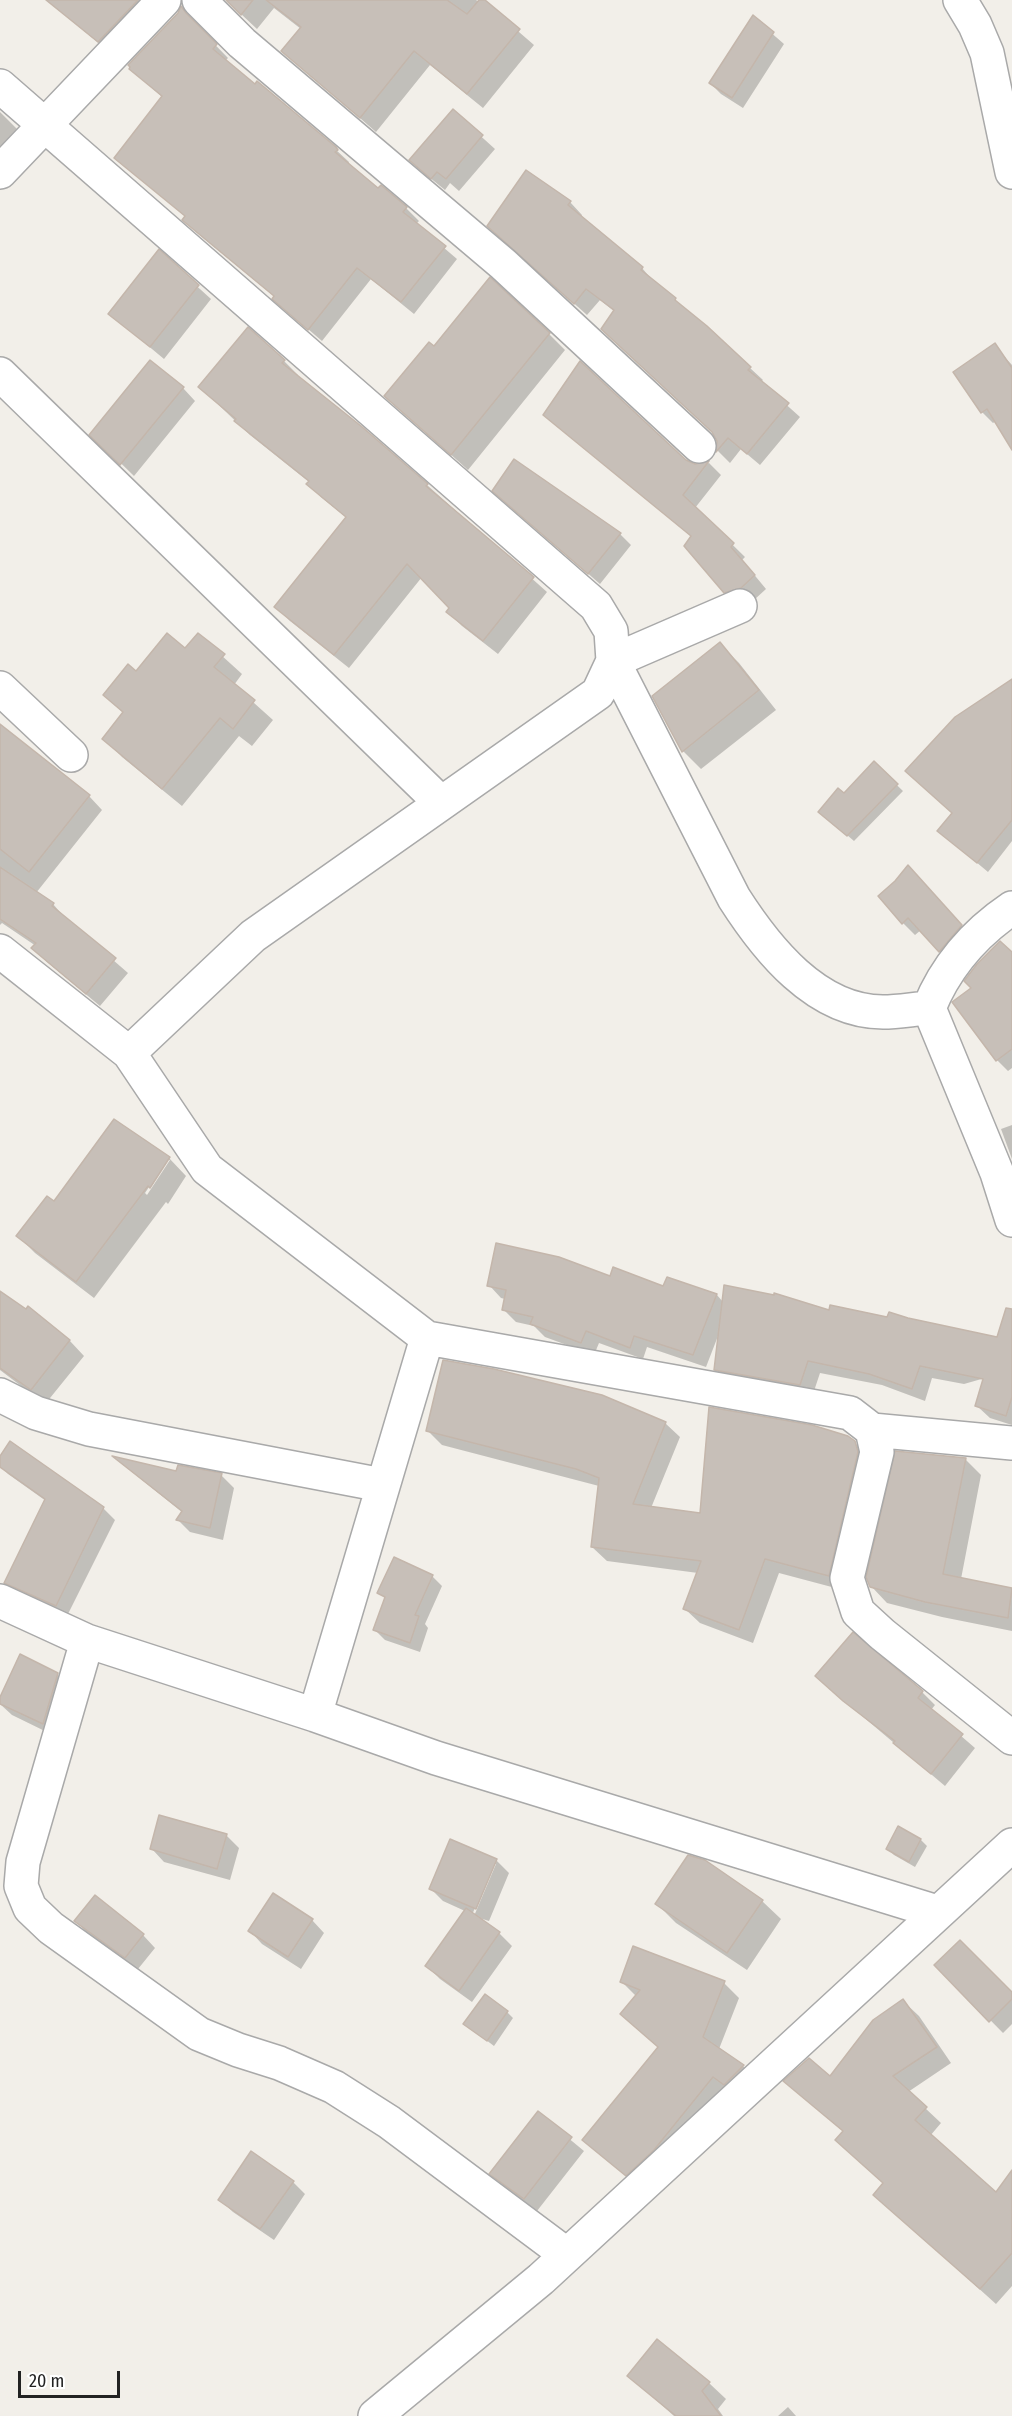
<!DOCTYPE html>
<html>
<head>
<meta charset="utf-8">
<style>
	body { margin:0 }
	#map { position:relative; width:1012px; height:2416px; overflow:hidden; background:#f2efe9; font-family:"Fira Sans Condensed",sans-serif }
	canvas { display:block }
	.scale { position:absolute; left:18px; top:2371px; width:102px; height:27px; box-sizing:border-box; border:3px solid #222; border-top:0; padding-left:8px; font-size:18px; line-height:21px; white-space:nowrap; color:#222; -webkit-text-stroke:4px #fff; paint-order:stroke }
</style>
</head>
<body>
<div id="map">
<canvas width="1012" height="2416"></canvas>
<div class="scale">20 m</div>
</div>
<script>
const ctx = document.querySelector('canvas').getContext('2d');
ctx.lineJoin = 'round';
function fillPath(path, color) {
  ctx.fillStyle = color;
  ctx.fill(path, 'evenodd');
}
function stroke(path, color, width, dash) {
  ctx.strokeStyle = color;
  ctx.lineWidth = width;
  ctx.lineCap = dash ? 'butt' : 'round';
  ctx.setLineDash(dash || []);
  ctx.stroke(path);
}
fillPath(new Path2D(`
	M 47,0 L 150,0 L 114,56 Z
	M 226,0 L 476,0 L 479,2 L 482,0 L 534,45 L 483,108 L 430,65 L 376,132 L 283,51 L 301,29 L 274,8 L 257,29 Z
	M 186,15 L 228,58 L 225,61 L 335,149 L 349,162 L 348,165 L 378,190 L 381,187 L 406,208 L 419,221 L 416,224 L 457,259 L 414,314 L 371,279 L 322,341 L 287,311 L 275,297 L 196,232 L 184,220 L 186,217 L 116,158 L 163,98 L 131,69 Z
	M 753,17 L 784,44 L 743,108 L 721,94 L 710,83 Z
	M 453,111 L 495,149 L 459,191 L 450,183 L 445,190 L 424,173 Z
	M 0,112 L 22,134 L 0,161 Z
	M 570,202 L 582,215 L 581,217 L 642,268 L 654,282 L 750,368 L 763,380 L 761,382 L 800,417 L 760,465 L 741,449 L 730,463 L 718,451 L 719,441 L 714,433 L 615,312 L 600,300 L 587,315 L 501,238 Z
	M 159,252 L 211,299 L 164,359 L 110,314 Z
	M 549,334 L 565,350 L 468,470 L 386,396 L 434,348 Z
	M 994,345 L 1012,365 L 1012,444 L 996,421 L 993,423 L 982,412 Z
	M 284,361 L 298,375 L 297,376 L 427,485 L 547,592 L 498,654 L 462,626 L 448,612 L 451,608 L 422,577 L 349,668 L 290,621 L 276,607 L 347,518 L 322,498 L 308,484 L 309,482 L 250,435 L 200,387 Z
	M 183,388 L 195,401 L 134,476 L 91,434 Z
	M 545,415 L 695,466 L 709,463 L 721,475 L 695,508 L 745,557 L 742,560 L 766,589 L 754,600 L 738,605 L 725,592 L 692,537 Z
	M 506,502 L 620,534 L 631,545 L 600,584 Z
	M 199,635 L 242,674 L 234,685 L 273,720 L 252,746 L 239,736 L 182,806 L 122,757 L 104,738 L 124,714 L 105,694 L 136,673 L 185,650 Z
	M 720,644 L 739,663 L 776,710 L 701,769 L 683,751 Z
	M 1012,686 L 1012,841 L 988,872 L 939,831 L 954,814 Z
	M 0,741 L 89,796 L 102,810 L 36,893 L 53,904 L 66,919 L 128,973 L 100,1006 L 47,962 L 33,948 L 36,946 L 2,923 L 0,925 Z
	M 874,763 L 903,791 L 854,841 L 826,817 Z
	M 921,880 L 973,939 L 952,964 L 921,930 L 915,935 L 903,923 Z
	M 1012,954 L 1012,1068 L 1008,1071 L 997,1060 L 954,1002 Z
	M 114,1121 L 169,1158 L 186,1176 L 168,1204 L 166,1202 L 94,1298 L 35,1253 L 18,1236 L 55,1203 ZM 167,1160 L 170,1160 L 147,1195 L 145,1193 Z
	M 1012,1125 L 1012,1159 L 1001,1129 Z
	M 611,1278 L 664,1288 L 668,1278 L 717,1295 L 723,1302 L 908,1320 L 1012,1341 L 1012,1425 L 990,1418 L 977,1406 L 985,1378 L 964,1384 L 932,1378 L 925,1401 L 882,1385 L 820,1373 L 812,1397 L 727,1382 L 715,1369 L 718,1336 L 706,1367 L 647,1347 L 643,1359 L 599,1343 L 594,1355 L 545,1337 L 534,1326 L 516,1322 L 503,1309 L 505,1299 L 501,1298 L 489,1285 Z
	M 0,1293 L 26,1311 L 28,1308 L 70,1341 L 84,1356 L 46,1403 L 37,1398 L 0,1370 Z
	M 665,1423 L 680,1437 L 651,1508 L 701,1514 L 854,1442 L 869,1457 L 843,1590 L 779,1573 L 753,1643 L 700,1623 L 685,1609 L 698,1573 L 607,1561 L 592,1547 L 599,1486 L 442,1445 L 428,1431 Z
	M 0,1458 L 103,1508 L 115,1520 L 67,1616 L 18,1595 L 6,1583 L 46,1501 L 8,1474 L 0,1466 Z
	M 116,1459 L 177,1473 L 221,1475 L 234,1488 L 223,1540 L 190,1532 L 178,1520 L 183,1513 Z
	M 965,1459 L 981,1475 L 961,1579 L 1012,1589 L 1012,1631 L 942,1617 L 887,1603 L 871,1586 Z
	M 432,1576 L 442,1586 L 425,1624 L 428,1628 L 420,1652 L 385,1640 L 375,1630 L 386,1599 L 379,1593 Z
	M 57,1674 L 70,1687 L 55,1736 L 12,1715 L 0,1704 L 0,1700 Z
	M 829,1688 L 922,1692 L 935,1705 L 931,1710 L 975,1748 L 945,1786 Z
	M 226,1835 L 239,1848 L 230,1880 L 164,1862 L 152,1849 Z
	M 921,1840 L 927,1846 L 915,1867 L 894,1855 L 888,1849 Z
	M 496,1860 L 509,1873 L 489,1921 L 476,1917 L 499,1933 L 512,1946 L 472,2002 L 440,1979 L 427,1966 L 465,1911 L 443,1901 L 430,1888 ZM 493,1864 L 496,1864 L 474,1916 L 472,1915 Z
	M 762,1901 L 781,1919 L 747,1970 L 676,1923 L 657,1904 Z
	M 312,1920 L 324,1933 L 301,1969 L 262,1944 L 250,1931 Z
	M 76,1921 L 143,1935 L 155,1948 L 138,1969 L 88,1934 Z
	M 936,1965 L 1012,1994 L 1012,2024 L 1003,2033 Z
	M 621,1981 L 724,1983 L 739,1998 L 719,2049 L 743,2066 L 758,2081 L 642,2190 L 584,2140 L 659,2048 L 622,2014 L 636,1996 Z
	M 903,2001 L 919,2016 L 951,2063 L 908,2092 L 941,2123 L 930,2136 L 996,2194 L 1012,2199 L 1012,2286 L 996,2304 L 875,2195 L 884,2184 L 837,2140 L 844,2132 L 786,2081 L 831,2078 Z
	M 507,2012 L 513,2018 L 494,2046 L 465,2024 Z
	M 538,2113 L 584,2151 L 537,2211 L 504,2186 L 491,2174 Z
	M 293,2182 L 305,2194 L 274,2240 L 233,2212 L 220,2200 Z
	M 629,2376 L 709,2383 L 726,2399 L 718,2409 L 723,2416 L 674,2416 Z
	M 788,2407 L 796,2416 L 778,2416 Z`), '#0003');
const building = new Path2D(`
	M 46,0 L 138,0 L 98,42 Z
	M 226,0 L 253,0 L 241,15 Z
	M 266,0 L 447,0 L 467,14 L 479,0 L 485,0 L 520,29 L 467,94 L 414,51 L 360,118 L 281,51 L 301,27 Z
	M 181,6 L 186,13 L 217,44 L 213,49 L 255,84 L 257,81 L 336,147 L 338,150 L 335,152 L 378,188 L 381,185 L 407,207 L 403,212 L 446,246 L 401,302 L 357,268 L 308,330 L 272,299 L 274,296 L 182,220 L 185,216 L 114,158 L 162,96 L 129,69 L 130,67 L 128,65 L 178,13 Z
	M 753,15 L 774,32 L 732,98 L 709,83 Z
	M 453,109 L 483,135 L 446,179 L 437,172 L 431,179 L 409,160 Z
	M 526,170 L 571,201 L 568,205 L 643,267 L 641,270 L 676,298 L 675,300 L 707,326 L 751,367 L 748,370 L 789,403 L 747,454 L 728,438 L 716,452 L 717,441 L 712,432 L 601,329 L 614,310 L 586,289 L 574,304 L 487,226 Z
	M 159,249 L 199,285 L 150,347 L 108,314 Z
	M 490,277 L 550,333 L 451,455 L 384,396 L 429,342 L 434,346 Z
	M 248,327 L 285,360 L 282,363 L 361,426 L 428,484 L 426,486 L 534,577 L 483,641 L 446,612 L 449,608 L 407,564 L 334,655 L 274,607 L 346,517 L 306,484 L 309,481 L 234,421 L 236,419 L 198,387 Z
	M 995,343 L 1012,368 L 1012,450 L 987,409 L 981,413 L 953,372 Z
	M 150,360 L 184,387 L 120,465 L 89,435 Z
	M 580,361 L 686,460 L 695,464 L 709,461 L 683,495 L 734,543 L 731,547 L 755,575 L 741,588 L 724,593 L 684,546 L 691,536 L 543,415 Z
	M 514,459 L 621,533 L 588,574 L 492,491 Z
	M 167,633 L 185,648 L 198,633 L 225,654 L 214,667 L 255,700 L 233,729 L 220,718 L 162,789 L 102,739 L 123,712 L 103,695 L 128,664 L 136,671 Z
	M 720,642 L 759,690 L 682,752 L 652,696 Z
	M 1012,679 L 1012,820 L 977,863 L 937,831 L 952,813 L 905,771 L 955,717 Z
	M 0,724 L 90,795 L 29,872 L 0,849 Z
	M 874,761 L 898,784 L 847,836 L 818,812 L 838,788 L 844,793 Z
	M 908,865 L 962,925 L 939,952 L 908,918 L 902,924 L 878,896 L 895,881 Z
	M 0,867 L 54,903 L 52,906 L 116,958 L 86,994 L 31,948 L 36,943 L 0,919 Z
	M 1000,941 L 1012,952 L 1012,1049 L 996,1061 L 952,1002 L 971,988 L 964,981 L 977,964 Z
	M 114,1119 L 170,1157 L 150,1188 L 148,1186 L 76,1282 L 16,1236 L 47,1196 L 54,1201 Z
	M 496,1243 L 559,1257 L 610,1276 L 613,1267 L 663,1286 L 667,1277 L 717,1294 L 693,1355 L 634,1336 L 630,1348 L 586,1331 L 581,1343 L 530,1324 L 533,1317 L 502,1310 L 506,1290 L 487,1286 Z
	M 724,1285 L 774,1295 L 774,1293 L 829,1310 L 830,1305 L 887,1317 L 889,1312 L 908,1318 L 997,1337 L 1006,1308 L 1012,1309 L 1012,1397 L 1006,1416 L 975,1406 L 983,1379 L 920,1366 L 912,1389 L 869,1374 L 808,1361 L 800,1385 L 714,1370 Z
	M 0,1291 L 26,1309 L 28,1306 L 70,1340 L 31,1390 L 0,1368 Z
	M 443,1360 L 494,1369 L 602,1395 L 666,1422 L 633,1504 L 700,1513 L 709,1407 L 812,1425 L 848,1436 L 855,1441 L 858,1452 L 829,1576 L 765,1559 L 739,1630 L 683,1609 L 701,1561 L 591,1547 L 599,1478 L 576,1469 L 426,1431 Z
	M 10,1441 L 104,1507 L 56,1606 L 4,1583 L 45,1499 L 0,1467 L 0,1456 Z
	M 895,1451 L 966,1458 L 943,1574 L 1012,1588 L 1008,1618 L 925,1602 L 870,1587 L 866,1577 Z
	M 112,1456 L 176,1471 L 178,1465 L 222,1473 L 210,1528 L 176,1520 L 182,1511 Z
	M 394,1557 L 433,1575 L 415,1615 L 419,1616 L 410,1643 L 373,1630 L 385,1597 L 377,1593 Z
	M 853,1632 L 923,1691 L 918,1698 L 963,1734 L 931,1774 L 893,1743 L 895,1741 L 843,1701 L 815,1676 Z
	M 20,1654 L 58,1673 L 43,1724 L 0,1704 L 0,1697 Z
	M 159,1815 L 227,1834 L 217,1869 L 150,1849 Z
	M 898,1826 L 921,1839 L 909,1862 L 886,1849 Z
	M 450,1839 L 497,1859 L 476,1909 L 429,1889 Z
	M 688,1855 L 705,1860 L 763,1900 L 727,1953 L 655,1904 Z
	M 273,1893 L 313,1919 L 288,1957 L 248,1931 Z
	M 95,1895 L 144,1934 L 125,1958 L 74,1921 Z
	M 466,1908 L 500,1932 L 459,1991 L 425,1966 Z
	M 960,1940 L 1012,1992 L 1012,1999 L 989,2022 L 934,1965 Z
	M 633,1946 L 725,1981 L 703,2037 L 744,2065 L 724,2085 L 713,2077 L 654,2150 L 626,2176 L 582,2140 L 658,2047 L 620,2014 L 640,1990 L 620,1982 Z
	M 485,1994 L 508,2011 L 487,2041 L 463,2024 Z
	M 903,1999 L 937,2047 L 893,2076 L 927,2107 L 915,2120 L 996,2192 L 1012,2170 L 1012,2253 L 980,2289 L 873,2195 L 883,2183 L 835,2140 L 843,2131 L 783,2081 L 809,2058 L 830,2076 L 873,2020 Z
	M 538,2111 L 572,2137 L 524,2199 L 489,2174 Z
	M 251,2151 L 294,2181 L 260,2229 L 218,2200 Z
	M 657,2339 L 710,2382 L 702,2391 L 721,2416 L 676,2416 L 627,2376 Z`);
fillPath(building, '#c7bfb8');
stroke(building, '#c4b6ab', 1.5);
const minor = new Path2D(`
	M 199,0 L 242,43 L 503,264 L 699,446
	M 960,0 L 975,25 L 987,53 L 1012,172
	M 0,86 L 596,606 L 611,631 L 613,661 L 598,693 L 253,936 L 129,1053
	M 0,172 L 164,0
	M 0,374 L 441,803
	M 740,606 L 613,661 L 734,898 C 766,948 816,1012 883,1012 C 898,1012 914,1009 929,1008
	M 0,688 L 71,755
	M 1012,908 C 975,933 946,966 929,1008 L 997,1173 L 1012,1220
	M 0,951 L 129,1053 L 207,1169 L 427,1338 L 850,1413 L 872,1430 L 877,1452 L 847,1578 L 858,1612 L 882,1634 L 1012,1738
	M 0,1395 L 36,1413 L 89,1429 L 382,1485
	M 872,1430 L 1012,1443
	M 0,1601 L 87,1641 L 315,1715 L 436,1758 L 937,1912
	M 87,1641 L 23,1862 L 21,1886 L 30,1908 L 51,1928 L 199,2034 L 238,2050 L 279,2063 L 334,2087 L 389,2122 L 567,2255
	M 315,1715 L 427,1338
	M 375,2416 L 541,2279 L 1012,1845`);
stroke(minor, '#a9a9a9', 36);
stroke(minor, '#fff', 33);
</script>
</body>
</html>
